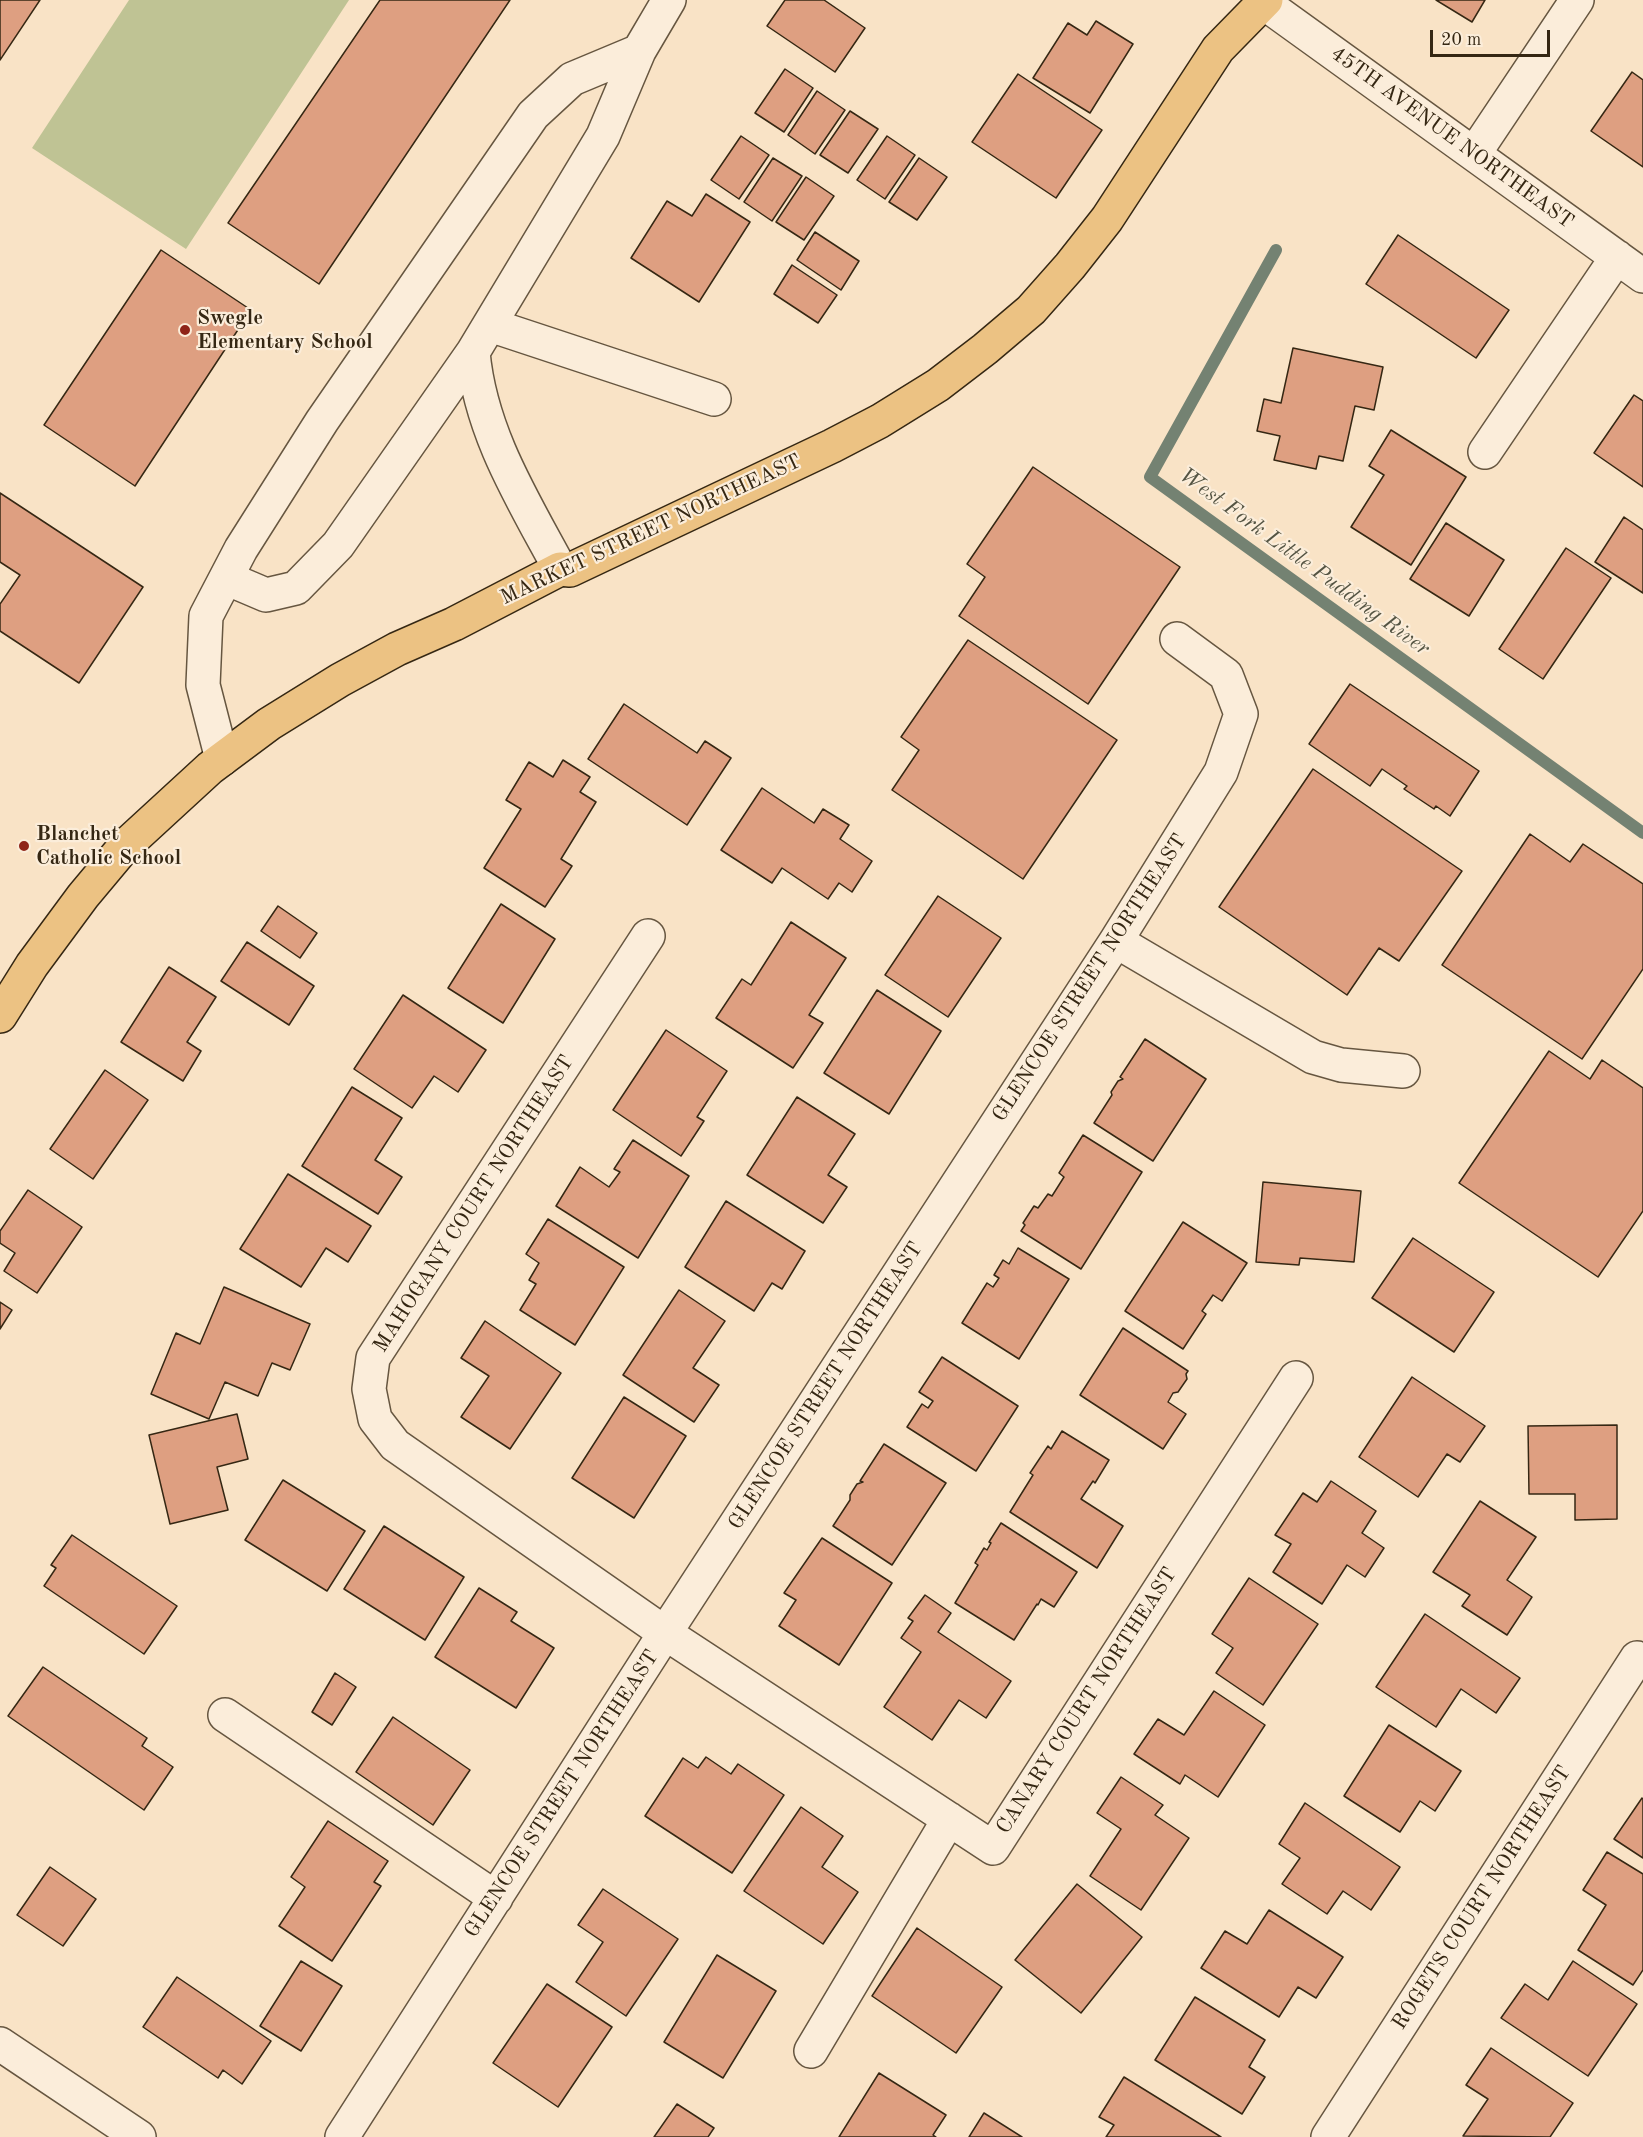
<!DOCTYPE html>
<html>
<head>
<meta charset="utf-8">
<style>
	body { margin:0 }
	#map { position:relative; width:1643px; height:2137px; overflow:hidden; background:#f9e3c6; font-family:"Old Standard TT",serif }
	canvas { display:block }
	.scale { position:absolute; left:1430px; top:30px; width:120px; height:27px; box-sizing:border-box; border:3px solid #352713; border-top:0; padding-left:8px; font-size:18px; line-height:21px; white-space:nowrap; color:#352713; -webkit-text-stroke:4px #fbedda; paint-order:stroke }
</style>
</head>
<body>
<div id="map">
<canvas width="1643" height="2137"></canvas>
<div class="scale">20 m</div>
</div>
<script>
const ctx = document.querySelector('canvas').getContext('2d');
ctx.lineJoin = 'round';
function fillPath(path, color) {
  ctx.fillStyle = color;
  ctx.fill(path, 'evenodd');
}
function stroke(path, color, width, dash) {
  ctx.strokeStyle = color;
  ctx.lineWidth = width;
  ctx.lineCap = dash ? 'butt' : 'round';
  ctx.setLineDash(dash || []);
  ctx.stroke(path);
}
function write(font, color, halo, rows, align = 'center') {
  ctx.font = font + ' "Old Standard TT",serif';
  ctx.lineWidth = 4.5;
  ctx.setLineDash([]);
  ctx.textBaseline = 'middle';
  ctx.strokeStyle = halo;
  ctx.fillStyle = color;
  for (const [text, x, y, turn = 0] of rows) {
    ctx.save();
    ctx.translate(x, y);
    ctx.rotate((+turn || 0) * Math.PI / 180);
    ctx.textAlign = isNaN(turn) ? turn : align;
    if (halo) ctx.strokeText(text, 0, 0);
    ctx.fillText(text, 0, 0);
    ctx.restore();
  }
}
fillPath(new Path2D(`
	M 129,0 L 349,0 L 186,249 L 32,148 Z`), '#bfc394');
stroke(new Path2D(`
	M 1276,250 L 1150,477 L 1643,833`), '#748272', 12);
const building = new Path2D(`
	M 0,0 L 40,0 L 0,60 Z
	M 380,0 L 510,0 L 319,284 L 228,223 Z
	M 785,0 L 824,0 L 865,28 L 835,72 L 767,26 Z
	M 1436,0 L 1485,0 L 1472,22 Z
	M 1096,21 L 1133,44 L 1090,113 L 1033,78 L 1068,23 L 1087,35 Z
	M 785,69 L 813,88 L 784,132 L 755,113 Z
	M 1632,72 L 1643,80 L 1643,167 L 1591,131 Z
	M 1018,74 L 1102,130 L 1056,198 L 972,142 Z
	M 817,91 L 845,110 L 815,154 L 788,135 Z
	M 850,111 L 878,129 L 848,173 L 820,155 Z
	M 741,136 L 769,155 L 739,199 L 711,180 Z
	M 887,136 L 915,155 L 885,199 L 857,180 Z
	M 773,158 L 802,176 L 772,221 L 744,202 Z
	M 919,158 L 947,177 L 917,220 L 889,202 Z
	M 806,177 L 834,196 L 804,240 L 776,222 Z
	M 706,194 L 750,222 L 699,302 L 631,258 L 667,201 L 692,216 Z
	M 815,232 L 859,261 L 841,290 L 797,260 Z
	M 1398,235 L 1509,310 L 1476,358 L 1366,284 Z
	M 161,250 L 251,310 L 135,486 L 44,425 Z
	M 792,265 L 837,295 L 818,323 L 774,294 Z
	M 1293,348 L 1383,367 L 1374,410 L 1355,406 L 1343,461 L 1319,456 L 1316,469 L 1274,460 L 1280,436 L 1257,431 L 1264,399 L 1281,403 Z
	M 1634,395 L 1643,401 L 1643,487 L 1594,453 Z
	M 1391,430 L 1466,477 L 1411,565 L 1351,527 L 1384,475 L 1369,466 Z
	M 1033,467 L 1180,567 L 1088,704 L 959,616 L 985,577 L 967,564 Z
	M 0,493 L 143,587 L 79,683 L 0,631 L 0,604 L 20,575 L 0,562 Z
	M 1624,517 L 1643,530 L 1643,593 L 1595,562 Z
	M 1446,523 L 1504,560 L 1469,616 L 1410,579 Z
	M 1566,548 L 1611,578 L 1543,679 L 1499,649 Z
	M 968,640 L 1117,740 L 1023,879 L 892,790 L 919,750 L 901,737 Z
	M 1350,684 L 1479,771 L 1450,816 L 1436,806 L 1434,809 L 1404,789 L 1407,786 L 1382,769 L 1370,786 L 1309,744 Z
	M 624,704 L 697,753 L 705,741 L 731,758 L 687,825 L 588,759 Z
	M 563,760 L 590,777 L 580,792 L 596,802 L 561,859 L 572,866 L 545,907 L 484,868 L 521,809 L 506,800 L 529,762 L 553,777 Z
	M 1313,769 L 1462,871 L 1399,961 L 1379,948 L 1347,995 L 1219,907 Z
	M 762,788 L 814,823 L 823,809 L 849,825 L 840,839 L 872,861 L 852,892 L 839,883 L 828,899 L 782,868 L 772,883 L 721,850 Z
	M 1530,834 L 1570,862 L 1583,844 L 1643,884 L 1643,969 L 1582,1059 L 1442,965 Z
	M 938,896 L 1001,938 L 948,1017 L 885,975 Z
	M 501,904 L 555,939 L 503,1023 L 448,988 Z
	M 278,906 L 317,933 L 300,958 L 261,931 Z
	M 791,922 L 846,958 L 809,1015 L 823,1023 L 793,1068 L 716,1018 L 742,979 L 751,985 Z
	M 247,942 L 314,986 L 289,1025 L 221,981 Z
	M 169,967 L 216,997 L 187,1042 L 201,1051 L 183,1081 L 121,1042 Z
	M 877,990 L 941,1031 L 889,1114 L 824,1073 Z
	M 403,995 L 486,1050 L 458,1092 L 434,1076 L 412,1108 L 354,1069 Z
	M 666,1030 L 727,1071 L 697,1117 L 704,1121 L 681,1156 L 613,1110 Z
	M 1145,1039 L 1206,1079 L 1153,1161 L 1094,1123 L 1112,1095 L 1111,1092 L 1118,1081 L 1123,1079 L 1120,1077 Z
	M 1549,1051 L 1590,1079 L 1602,1060 L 1643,1088 L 1643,1211 L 1598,1277 L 1459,1183 Z
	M 105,1070 L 148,1100 L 93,1179 L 50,1149 Z
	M 352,1087 L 402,1118 L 375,1160 L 402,1177 L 378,1214 L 302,1166 Z
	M 797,1097 L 855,1134 L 828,1175 L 847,1187 L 823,1223 L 747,1175 Z
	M 1083,1135 L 1142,1172 L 1081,1269 L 1021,1231 L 1025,1225 L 1023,1223 L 1034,1206 L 1038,1208 L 1048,1194 L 1052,1196 L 1064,1177 L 1059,1173 Z
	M 633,1140 L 689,1176 L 638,1258 L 556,1206 L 580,1167 L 609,1187 L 620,1172 L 614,1169 Z
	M 288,1174 L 371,1226 L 348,1262 L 326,1248 L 301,1287 L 240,1249 Z
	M 1263,1182 L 1361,1191 L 1354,1262 L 1300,1258 L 1299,1265 L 1256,1262 Z
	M 28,1190 L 82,1227 L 37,1293 L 4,1271 L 15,1253 L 0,1243 L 0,1231 Z
	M 726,1201 L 805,1251 L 782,1289 L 772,1283 L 754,1311 L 685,1267 Z
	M 548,1219 L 624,1267 L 575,1345 L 520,1310 L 536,1284 L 529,1280 L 539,1263 L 526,1254 Z
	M 1183,1222 L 1247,1263 L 1222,1301 L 1213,1295 L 1202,1311 L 1206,1314 L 1183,1349 L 1125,1311 Z
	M 1413,1238 L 1494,1292 L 1454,1352 L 1372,1298 Z
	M 1018,1248 L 1069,1279 L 1019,1359 L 962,1323 L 987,1283 L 993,1287 L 999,1278 L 994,1275 L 1003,1260 L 1009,1264 Z
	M 224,1287 L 310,1324 L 290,1370 L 272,1363 L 258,1396 L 225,1382 L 209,1419 L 151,1394 L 176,1333 L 200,1344 Z
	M 679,1290 L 725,1321 L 693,1368 L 719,1385 L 694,1422 L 623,1375 Z
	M 0,1302 L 12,1310 L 0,1329 Z
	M 485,1321 L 561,1373 L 510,1449 L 461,1417 L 489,1376 L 461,1358 Z
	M 1123,1328 L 1188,1371 L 1186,1374 L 1187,1379 L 1178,1392 L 1173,1393 L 1168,1402 L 1186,1414 L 1163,1449 L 1080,1395 Z
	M 942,1357 L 1018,1406 L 976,1471 L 907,1427 L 922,1404 L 928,1408 L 933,1401 L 919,1392 Z
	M 1412,1377 L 1485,1426 L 1460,1462 L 1447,1454 L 1418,1497 L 1359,1457 Z
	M 624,1397 L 686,1436 L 634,1518 L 572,1478 Z
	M 237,1414 L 248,1459 L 217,1467 L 228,1510 L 170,1524 L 149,1435 Z
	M 1617,1425 L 1617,1519 L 1575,1520 L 1575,1494 L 1529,1494 L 1528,1426 Z
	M 1062,1431 L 1109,1460 L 1095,1483 L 1093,1481 L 1081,1499 L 1123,1526 L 1097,1568 L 1010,1512 L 1033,1475 L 1030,1473 L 1048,1446 L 1051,1449 Z
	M 884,1444 L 946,1483 L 892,1565 L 833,1526 L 850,1500 L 850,1495 L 857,1484 L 863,1482 L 860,1481 Z
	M 283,1480 L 365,1531 L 327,1591 L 245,1540 Z
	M 1331,1481 L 1376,1511 L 1362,1533 L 1384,1548 L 1365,1577 L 1347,1565 L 1322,1604 L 1273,1572 L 1291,1544 L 1275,1535 L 1303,1493 L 1317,1502 Z
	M 1480,1501 L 1536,1537 L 1507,1580 L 1532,1597 L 1507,1635 L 1462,1606 L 1470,1595 L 1433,1572 Z
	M 1001,1523 L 1077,1572 L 1054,1607 L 1041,1599 L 1038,1605 L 1037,1604 L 1014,1640 L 955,1603 L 978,1565 L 975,1563 L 984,1548 L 987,1550 L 991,1543 L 989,1542 Z
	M 384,1526 L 464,1577 L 425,1640 L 344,1589 Z
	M 72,1535 L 177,1606 L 144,1654 L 44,1586 L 56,1568 L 51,1565 Z
	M 822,1538 L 892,1583 L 839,1665 L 779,1626 L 796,1600 L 784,1593 Z
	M 1249,1578 L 1318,1624 L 1263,1705 L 1216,1673 L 1233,1648 L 1212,1634 Z
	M 479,1588 L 517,1612 L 511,1621 L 554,1648 L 516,1708 L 435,1657 Z
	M 925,1595 L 951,1613 L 938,1632 L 1011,1681 L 986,1718 L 959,1700 L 932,1740 L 884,1707 L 921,1652 L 901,1638 L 913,1621 L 908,1618 Z
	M 1425,1614 L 1520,1678 L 1496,1713 L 1461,1689 L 1436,1727 L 1376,1687 Z
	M 43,1667 L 147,1738 L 142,1746 L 173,1767 L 144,1810 L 8,1716 Z
	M 335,1673 L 356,1687 L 332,1725 L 312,1712 Z
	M 1214,1691 L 1265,1725 L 1218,1797 L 1185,1775 L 1180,1784 L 1134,1754 L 1158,1719 L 1184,1735 Z
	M 393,1717 L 470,1770 L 433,1825 L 356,1772 Z
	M 1389,1725 L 1461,1771 L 1435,1811 L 1420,1801 L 1400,1832 L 1344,1796 Z
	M 706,1757 L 731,1774 L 738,1764 L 784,1795 L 732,1873 L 645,1816 L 683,1758 L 698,1768 Z
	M 1121,1777 L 1163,1805 L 1155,1815 L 1189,1838 L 1141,1910 L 1090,1876 L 1121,1829 L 1097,1813 Z
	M 1642,1798 L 1643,1799 L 1643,1858 L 1614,1839 Z
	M 1305,1803 L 1400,1867 L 1371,1910 L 1343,1891 L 1327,1914 L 1282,1884 L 1300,1858 L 1279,1844 Z
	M 801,1807 L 843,1836 L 822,1867 L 858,1892 L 823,1944 L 744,1891 Z
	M 328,1821 L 388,1861 L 374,1882 L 381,1886 L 332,1961 L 279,1926 L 305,1887 L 291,1877 Z
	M 1607,1852 L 1643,1874 L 1643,1970 L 1633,1985 L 1578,1950 L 1606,1905 L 1583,1890 Z
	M 50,1867 L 96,1899 L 63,1946 L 17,1915 Z
	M 1077,1884 L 1142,1937 L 1081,2013 L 1015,1960 Z
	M 603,1889 L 678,1939 L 626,2016 L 576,1982 L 603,1942 L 578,1925 Z
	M 1269,1910 L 1343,1957 L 1316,1998 L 1298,1987 L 1279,2017 L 1201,1968 L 1225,1931 L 1247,1944 Z
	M 917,1928 L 1002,1987 L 956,2053 L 872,1996 Z
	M 717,1955 L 776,1991 L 723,2078 L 664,2042 Z
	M 301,1961 L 342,1986 L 301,2051 L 260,2026 Z
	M 1573,1961 L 1637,2004 L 1588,2076 L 1501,2018 L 1525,1984 L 1548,2000 Z
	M 177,1977 L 271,2041 L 242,2084 L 223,2070 L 218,2078 L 143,2027 Z
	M 547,1984 L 612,2027 L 558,2107 L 493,2063 Z
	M 1195,1997 L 1265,2040 L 1249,2067 L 1265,2077 L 1242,2114 L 1155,2060 Z
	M 1491,2048 L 1573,2103 L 1550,2137 L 1463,2136 L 1488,2099 L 1466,2085 Z
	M 879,2073 L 946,2115 L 933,2135 L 936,2137 L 839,2137 Z
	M 1124,2077 L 1221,2137 L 1106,2137 L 1114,2125 L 1099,2117 Z
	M 677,2104 L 714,2128 L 708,2137 L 654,2137 Z
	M 984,2113 L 1022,2137 L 969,2137 Z`);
fillPath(building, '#de9f81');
stroke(building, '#352713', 1.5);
const minor = new Path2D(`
	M 1260,0 L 1643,276
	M 1474,154 L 1577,0
	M 490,325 L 714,399
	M 1485,452 L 1617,257
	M 560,569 C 523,500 480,432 473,352 L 603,136 L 639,51 L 669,0
	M 226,578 L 266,595 L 296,588 L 338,545 L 473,352
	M 222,759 L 203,685 L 206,616 L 241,549 L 322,421 L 533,115 L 572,79 L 639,51
	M 648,936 L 373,1358 L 369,1389 L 375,1419 L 395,1445 L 665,1633 L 993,1848 L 1296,1378
	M 1116,941 L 1313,1057 L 1341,1065 L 1403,1071
	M 225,1715 L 496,1898
	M 0,2044 L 139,2137
	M 811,2051 L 949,1819
	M 342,2137 L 665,1633 L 1116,941 L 1221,772 L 1241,714 L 1226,675 L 1177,639
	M 1328,2137 L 1637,1658`);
const major = new Path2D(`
	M 0,1016 L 32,965 L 83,896 L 124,847 L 210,768 L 269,724 L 340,680 L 397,649 L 454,624 L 560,569 L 570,570 L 832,446 L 880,421 L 938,385 L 985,349 L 1031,310 L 1070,266 L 1107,219 L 1218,49 L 1266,0`);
stroke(minor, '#665640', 36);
stroke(major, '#352713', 36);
stroke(minor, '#fbedda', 33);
stroke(major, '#ecc283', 33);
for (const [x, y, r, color] of [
	[185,330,6,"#8f2418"],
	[24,846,6,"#8f2418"]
]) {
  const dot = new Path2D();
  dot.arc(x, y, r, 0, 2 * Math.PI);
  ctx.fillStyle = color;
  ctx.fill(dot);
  stroke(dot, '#fbedda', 2);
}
write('21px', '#352713', '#fbedda', [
	["45TH AVENUE NORTHEAST",1452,138,36],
	["MARKET STREET NORTHEAST",651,530,-25],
	["GLENCOE STREET NORTHEAST",1090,978,-57],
	["MAHOGANY COURT NORTHEAST",474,1204,-57],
	["GLENCOE STREET NORTHEAST",826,1386,-57],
	["CANARY COURT NORTHEAST",1087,1701,-57],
	["GLENCOE STREET NORTHEAST",562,1794,-57],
	["ROGETS COURT NORTHEAST",1482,1898,-57]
]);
write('bold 21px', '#352713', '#fbedda', [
	["Swegle",197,318],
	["Elementary School",197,342],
	["Blanchet",36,834],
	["Catholic School",36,858]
], 'left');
write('italic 22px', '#545443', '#fbedda', [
	["West Fork Little Pudding River",1304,562,36]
]);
</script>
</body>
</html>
